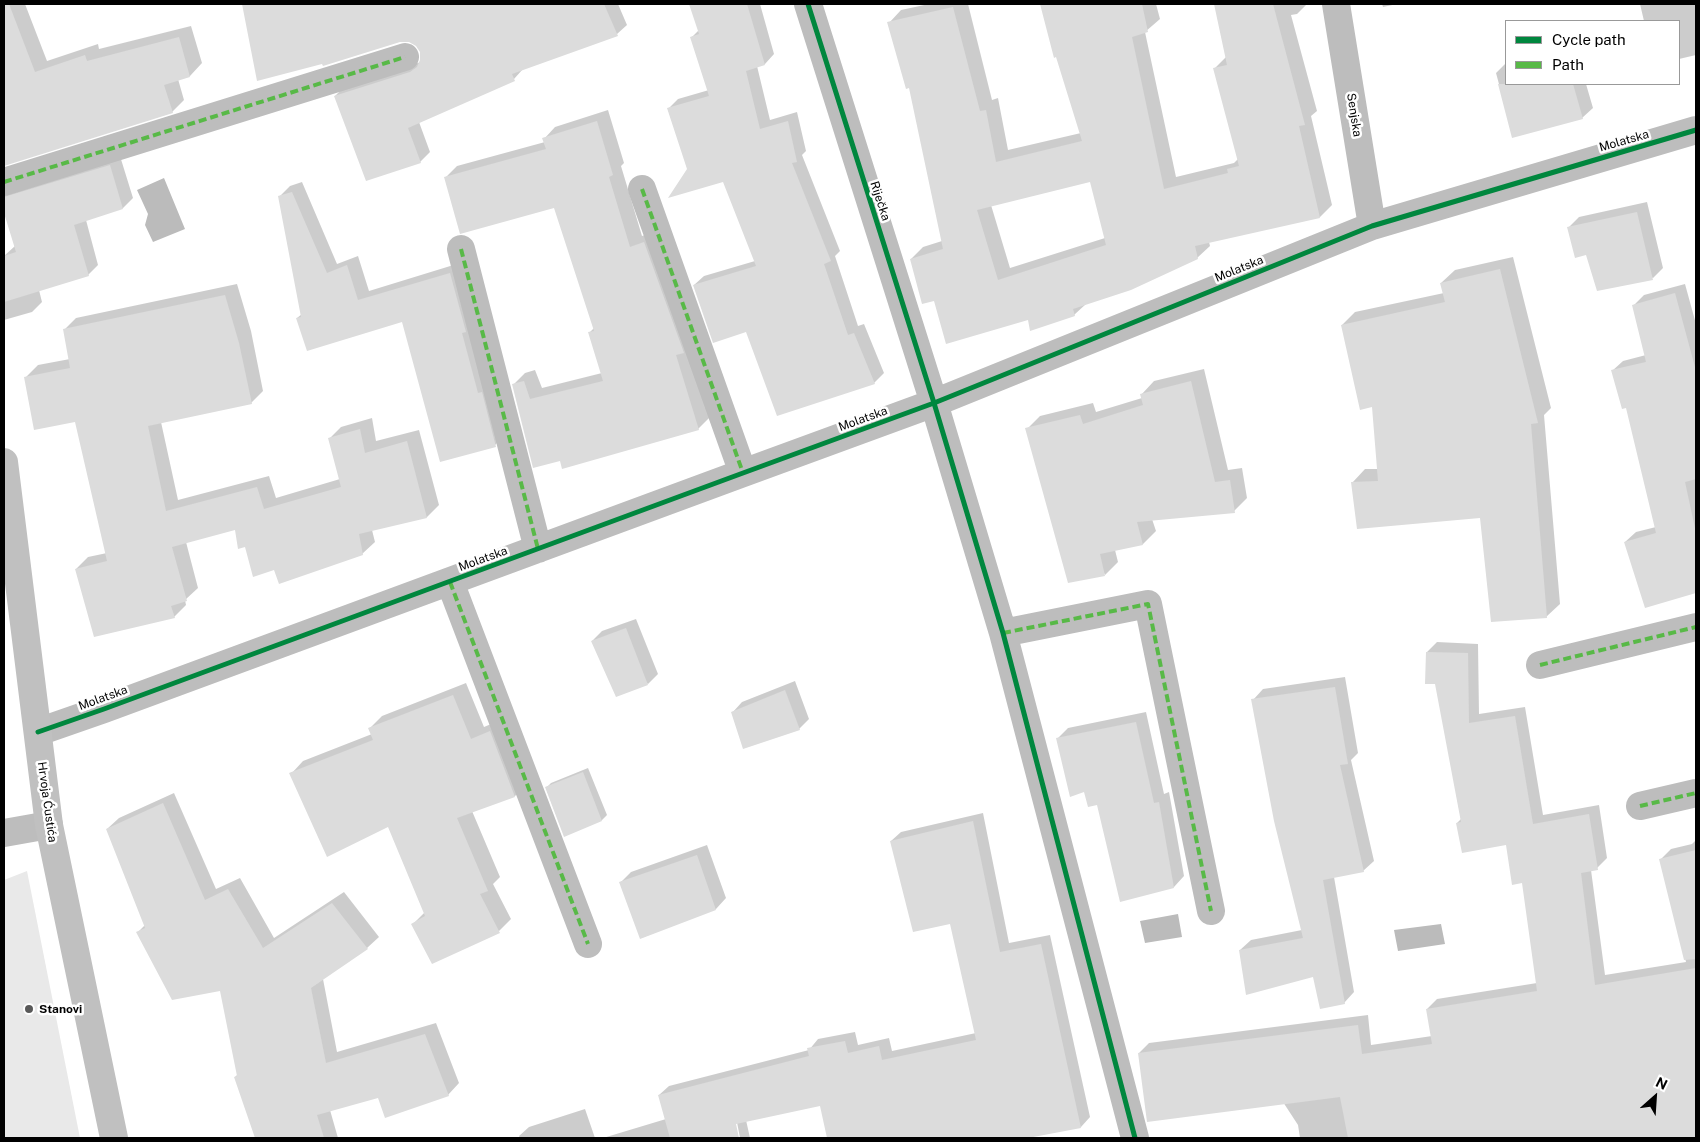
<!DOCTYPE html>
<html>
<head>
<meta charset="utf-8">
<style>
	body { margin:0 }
	#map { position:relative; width:1700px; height:1142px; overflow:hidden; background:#fff; font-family:"Public Sans",sans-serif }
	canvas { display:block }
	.frame { position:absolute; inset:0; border:5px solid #000; pointer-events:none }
	.legend { position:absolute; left:1505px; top:20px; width:175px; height:65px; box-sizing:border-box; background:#fff; border:1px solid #999; margin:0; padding:6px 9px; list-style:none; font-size:15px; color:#000 }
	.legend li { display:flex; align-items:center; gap:10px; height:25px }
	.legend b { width:25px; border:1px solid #999 }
	.north { position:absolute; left:1630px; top:1072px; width:50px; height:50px; -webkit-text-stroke:4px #fff; paint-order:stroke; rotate:26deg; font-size:14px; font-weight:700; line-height:20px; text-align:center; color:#000 }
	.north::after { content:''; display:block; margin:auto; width:18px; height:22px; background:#000; clip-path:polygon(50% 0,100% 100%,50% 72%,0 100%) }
</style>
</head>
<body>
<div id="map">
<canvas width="1700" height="1142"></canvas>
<div class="frame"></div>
<ul class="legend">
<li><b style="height:6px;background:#00873e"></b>Cycle path</li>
<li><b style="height:6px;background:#58b947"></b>Path</li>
</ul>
<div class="north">N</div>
</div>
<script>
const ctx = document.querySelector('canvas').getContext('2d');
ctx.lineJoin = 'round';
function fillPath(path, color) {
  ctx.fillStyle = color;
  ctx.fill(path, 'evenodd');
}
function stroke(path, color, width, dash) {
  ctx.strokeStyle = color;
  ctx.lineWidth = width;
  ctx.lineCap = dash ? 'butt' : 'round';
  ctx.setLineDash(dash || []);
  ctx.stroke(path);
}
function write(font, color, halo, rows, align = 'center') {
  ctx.font = font + ' "Public Sans",sans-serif';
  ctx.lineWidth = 5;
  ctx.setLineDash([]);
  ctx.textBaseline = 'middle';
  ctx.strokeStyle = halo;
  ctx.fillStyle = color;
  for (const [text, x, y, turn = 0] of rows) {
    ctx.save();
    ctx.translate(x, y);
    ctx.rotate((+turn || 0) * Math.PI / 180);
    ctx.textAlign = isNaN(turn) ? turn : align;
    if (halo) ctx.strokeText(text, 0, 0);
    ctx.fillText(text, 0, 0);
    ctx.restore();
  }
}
fillPath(new Path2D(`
	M 27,871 L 80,1138 L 4,1138 L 4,880 Z`), '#e9e9e9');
fillPath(new Path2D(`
	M 164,178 L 185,229 L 153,242 L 145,225 L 148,214 L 137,190 Z
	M 1178,914 L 1182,937 L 1145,943 L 1140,921 Z
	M 1441,924 L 1445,944 L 1398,951 L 1394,930 Z`), '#bbb');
fillPath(new Path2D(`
	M 4,4 L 25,4 L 47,61 L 98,44 L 99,49 L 191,26 L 202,63 L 190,76 L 178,79 L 184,100 L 172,112 L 4,164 Z
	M 243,4 L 618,4 L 627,25 L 617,34 L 523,69 L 514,79 L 419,122 L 430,152 L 420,162 L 335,96 L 345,86 L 421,62 L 421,52 L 417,45 L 409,41 L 401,41 L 258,79 Z
	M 690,4 L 760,4 L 774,54 L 765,64 L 757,66 L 770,120 L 797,112 L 806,151 L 802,155 L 840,251 L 835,256 L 858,326 L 864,324 L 884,373 L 874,383 L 746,330 L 694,285 L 704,276 L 755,261 L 724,181 L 688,170 L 668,109 L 678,99 L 709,90 L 691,38 L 699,30 Z
	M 929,4 L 968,4 L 992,100 L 998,98 L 1008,150 L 1081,133 L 1057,56 L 1055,56 L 1041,4 L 1156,4 L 1160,19 L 1145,32 L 1176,177 L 1234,163 L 1238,159 L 1214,69 L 1227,56 L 1215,4 L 1307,4 L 1297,14 L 1291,15 L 1317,111 L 1311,116 L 1332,205 L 1320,217 L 1209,242 L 1210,246 L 1197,258 L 1086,304 L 1074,315 L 1029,318 L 935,300 L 911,259 L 923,247 L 942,241 L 910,86 L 889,23 L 901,10 ZM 1091,180 L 1105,238 L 1010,268 L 991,205 Z
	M 1382,4 L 1397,4 L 1383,7 Z
	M 1640,4 L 1696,4 L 1696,55 L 1679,59 L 1679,21 L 1644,21 Z
	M 1506,63 L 1506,84 L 1586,84 L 1593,108 L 1582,118 L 1513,136 L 1496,73 Z
	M 608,110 L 624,163 L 621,166 L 642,236 L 656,231 L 710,417 L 698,429 L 560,460 L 513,385 L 525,373 L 535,370 L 542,388 L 602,373 L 589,333 L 594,328 L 555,207 L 445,178 L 457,166 L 545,142 L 544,139 L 555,127 Z
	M 120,156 L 133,198 L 123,208 L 86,220 L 98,265 L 88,275 L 39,290 L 42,302 L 32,312 L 4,320 L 4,273 L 7,272 L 4,256 L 15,246 L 4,209 L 4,193 Z
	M 302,182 L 337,264 L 358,256 L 369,291 L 460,263 L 505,435 L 495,445 L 403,320 L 297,318 L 302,314 L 280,196 L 290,186 Z
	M 1647,202 L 1663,268 L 1653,278 L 1587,254 L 1569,227 L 1579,217 Z
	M 1513,257 L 1551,408 L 1544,415 L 1560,604 L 1546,617 L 1481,517 L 1352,483 L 1365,469 L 1378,469 L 1373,405 L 1342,325 L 1355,312 L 1444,293 L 1441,283 L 1455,270 Z
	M 237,284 L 251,331 L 263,391 L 251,403 L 161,422 L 178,500 L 269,476 L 276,498 L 340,479 L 329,439 L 341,427 L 372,418 L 376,441 L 419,430 L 439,505 L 427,517 L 372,530 L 375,542 L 362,554 L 275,569 L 245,546 L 236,528 L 186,542 L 198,588 L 185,600 L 186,605 L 174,617 L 76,569 L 88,557 L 107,553 L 76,421 L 26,377 L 38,365 L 70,359 L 64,330 L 76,318 Z
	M 1685,284 L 1696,324 L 1696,592 L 1646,606 L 1625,542 L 1636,532 L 1656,527 L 1627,407 L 1612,371 L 1623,361 L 1646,355 L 1634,305 L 1644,295 Z
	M 1204,369 L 1228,470 L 1242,468 L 1247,498 L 1234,511 L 1152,519 L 1156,531 L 1143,544 L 1115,550 L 1118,562 L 1105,575 L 1027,429 L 1040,416 L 1093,403 L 1096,412 L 1142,398 L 1141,395 L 1154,381 Z
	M 636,619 L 658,674 L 648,684 L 592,641 L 602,631 Z
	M 1437,642 L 1478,644 L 1479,714 L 1525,707 L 1543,815 L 1599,805 L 1607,858 L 1597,868 L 1591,870 L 1605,975 L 1686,962 L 1661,859 L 1671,849 L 1692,844 L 1696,840 L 1696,1136 L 1677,1138 L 1300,1138 L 1298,1125 L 1283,1102 L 1139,1053 L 1149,1043 L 1368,1015 L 1371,1045 L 1432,1036 L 1427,1009 L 1437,999 L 1537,983 L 1523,882 L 1507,843 L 1457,823 L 1461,819 L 1436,683 L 1427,652 Z
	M 1345,677 L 1358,753 L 1351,760 L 1374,861 L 1363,871 L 1334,877 L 1354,992 L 1344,1003 L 1313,976 L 1240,950 L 1251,940 L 1302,930 L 1253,700 L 1263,689 Z
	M 795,681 L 809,719 L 799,729 L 732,713 L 742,702 Z
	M 466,683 L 484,727 L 503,719 L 527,784 L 515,796 L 472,811 L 500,877 L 493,884 L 511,919 L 499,931 L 413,924 L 425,912 L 389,825 L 291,774 L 303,761 L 372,734 L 369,729 L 382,716 Z
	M 1146,712 L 1164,794 L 1169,792 L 1184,876 L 1174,887 L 1121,900 L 1098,804 L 1085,791 L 1058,738 L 1068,728 Z
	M 588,768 L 607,815 L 602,820 L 564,835 L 546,788 L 551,783 Z
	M 174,793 L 216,889 L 240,878 L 274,938 L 344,892 L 379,937 L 367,948 L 323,979 L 337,1052 L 436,1023 L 459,1083 L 448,1095 L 378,1097 L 330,1110 L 338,1138 L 256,1138 L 235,1077 L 238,1074 L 221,990 L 138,932 L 145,925 L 107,829 L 119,818 Z
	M 983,813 L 1009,943 L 1050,935 L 1090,1117 L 1081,1127 L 1021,1138 L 828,1138 L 821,1104 L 746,1120 L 750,1138 L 740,1138 L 736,1117 L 733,1118 L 738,1138 L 603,1138 L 666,1119 L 659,1095 L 669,1086 L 809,1050 L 818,1039 L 855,1032 L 858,1045 L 889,1038 L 892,1051 L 976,1033 L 951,922 L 891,841 L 901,832 Z
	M 707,845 L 726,898 L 716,909 L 641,938 L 621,882 L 631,872 Z
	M 585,1109 L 595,1138 L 520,1138 L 519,1136 L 529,1127 Z`), '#0003');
fillPath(new Path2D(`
	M 4,4 L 9,4 L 35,72 L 85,55 L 87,61 L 179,37 L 190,77 L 164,85 L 173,113 L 4,166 Z
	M 242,4 L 604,4 L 618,36 L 512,74 L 515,81 L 408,128 L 421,163 L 366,181 L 334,96 L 410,72 L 417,67 L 420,60 L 420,52 L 416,46 L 409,42 L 400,42 L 323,66 L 322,64 L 257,81 Z
	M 689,4 L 747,4 L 765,65 L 746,71 L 760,129 L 788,121 L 797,162 L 792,163 L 831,261 L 824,264 L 848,335 L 854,333 L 875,384 L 777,416 L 746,332 L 713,343 L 693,285 L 756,266 L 723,182 L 668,198 L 687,169 L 667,108 L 709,96 L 690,37 L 699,34 Z
	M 1040,4 L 1142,4 L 1148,32 L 1132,37 L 1164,189 L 1228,173 L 1227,169 L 1239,166 L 1213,68 L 1227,65 L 1214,4 L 1273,4 L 1305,125 L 1299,126 L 1320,218 L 1195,246 L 1198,259 L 1131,290 L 1073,309 L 1075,316 L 1030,331 L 1028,320 L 946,344 L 934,301 L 922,304 L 910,259 L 943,249 L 909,88 L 906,89 L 887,22 L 953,7 L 980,111 L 986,110 L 996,162 L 1082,141 L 1056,57 L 1054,58 ZM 1090,182 L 1106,245 L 998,280 L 977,210 Z
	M 1498,84 L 1573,84 L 1583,119 L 1512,138 Z
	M 597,121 L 613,175 L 609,177 L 630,247 L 644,242 L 684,353 L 676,355 L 699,430 L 562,469 L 560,461 L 533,468 L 512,384 L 524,381 L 530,399 L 603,381 L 588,332 L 594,331 L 554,208 L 460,234 L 444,177 L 546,149 L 542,138 Z
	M 110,165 L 123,209 L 74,225 L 89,276 L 4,302 L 4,256 L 16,252 L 4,213 L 4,197 Z
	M 292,192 L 327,273 L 347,265 L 358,300 L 450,273 L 466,332 L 462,333 L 478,393 L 482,392 L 496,447 L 440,462 L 402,322 L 307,351 L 296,318 L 301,317 L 278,196 Z
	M 1637,212 L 1653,280 L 1597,291 L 1586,255 L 1575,258 L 1567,227 Z
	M 1500,269 L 1538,423 L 1531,424 L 1547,618 L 1491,622 L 1480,518 L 1357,529 L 1351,482 L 1378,481 L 1372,407 L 1360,410 L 1341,325 L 1445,302 L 1440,283 Z
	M 1675,293 L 1696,371 L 1696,479 L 1685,482 L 1696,533 L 1696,593 L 1645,608 L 1624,542 L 1656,533 L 1626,408 L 1622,409 L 1611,370 L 1646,362 L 1632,305 Z
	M 225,295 L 239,343 L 252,404 L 148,426 L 166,511 L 257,487 L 264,509 L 341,487 L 328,438 L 360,429 L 365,453 L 407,441 L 427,518 L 359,534 L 363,555 L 279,584 L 274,570 L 253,577 L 245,547 L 238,549 L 235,530 L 172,547 L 187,601 L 171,606 L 175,618 L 94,637 L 75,569 L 107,561 L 75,422 L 34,430 L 24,377 L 70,368 L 63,329 Z
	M 1191,381 L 1215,482 L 1230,480 L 1235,513 L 1137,522 L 1143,545 L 1100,554 L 1105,576 L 1068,583 L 1025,428 L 1080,415 L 1083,424 L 1143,405 L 1140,394 Z
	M 626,628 L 648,685 L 616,697 L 591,641 Z
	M 1426,652 L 1468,653 L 1469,723 L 1515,716 L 1533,824 L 1589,814 L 1598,870 L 1581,873 L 1595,985 L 1696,968 L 1696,1138 L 1348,1138 L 1340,1097 L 1147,1122 L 1138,1053 L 1358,1025 L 1362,1054 L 1432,1044 L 1426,1009 L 1537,991 L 1522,883 L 1512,885 L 1506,845 L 1462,853 L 1456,823 L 1461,822 L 1435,684 L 1425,684 Z
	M 1335,687 L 1348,764 L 1340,765 L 1364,872 L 1323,880 L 1345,1004 L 1320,1009 L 1313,977 L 1246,995 L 1239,950 L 1303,938 L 1274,821 L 1251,699 Z
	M 785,690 L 800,730 L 743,749 L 731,712 Z
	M 453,695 L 471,739 L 490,731 L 515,797 L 457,818 L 488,891 L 480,894 L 500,933 L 432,964 L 411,924 L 425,916 L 388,827 L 327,857 L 289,773 L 373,740 L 368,728 Z
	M 1136,722 L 1154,803 L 1159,802 L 1174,888 L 1120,902 L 1097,805 L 1088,807 L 1084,792 L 1070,797 L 1056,738 Z
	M 583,772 L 602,821 L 564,837 L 545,787 Z
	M 163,803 L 205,900 L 228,889 L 263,948 L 332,903 L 368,949 L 311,988 L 326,1063 L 425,1034 L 449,1096 L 385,1118 L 378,1098 L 317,1115 L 324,1138 L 255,1138 L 234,1077 L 237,1076 L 220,991 L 172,1000 L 136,932 L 145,928 L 106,829 Z
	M 973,821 L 1000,952 L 1041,944 L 1081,1128 L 1028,1138 L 827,1138 L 820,1106 L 736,1124 L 739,1138 L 670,1138 L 658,1095 L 809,1056 L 807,1048 L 845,1041 L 848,1053 L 879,1046 L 882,1060 L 976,1040 L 950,924 L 913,932 L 890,841 Z
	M 1696,850 L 1696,959 L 1684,960 L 1659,859 Z
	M 697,855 L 716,910 L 640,939 L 619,882 Z`), '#dcdcdc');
stroke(new Path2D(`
	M 808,4 L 934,403 L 1003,633 L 1135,1138
	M 1336,4 L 1372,226
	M 4,182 L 405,57
	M 642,189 L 743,473
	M 461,249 L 538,549
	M 450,582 L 588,944
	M 1003,633 L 1148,604 L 1211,911
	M 1540,665 L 1696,627
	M 38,732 L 104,709 L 743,473 L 934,403 L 1372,226 L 1696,130
	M 1640,806 L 1696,793
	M 4,833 L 49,825`), '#bdbdbd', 28);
stroke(new Path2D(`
	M 4,462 L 49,825 L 114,1138`), '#c0c0c0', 28);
stroke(new Path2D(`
	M 4,182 L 405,57
	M 642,189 L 743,473
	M 461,249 L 538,549
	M 450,582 L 588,944
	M 1003,633 L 1148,604 L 1211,911
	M 1540,665 L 1696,627
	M 1640,806 L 1696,793`), '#58b947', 4, [8, 4]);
stroke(new Path2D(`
	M 808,4 L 934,403 L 1003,633 L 1135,1138
	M 38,732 L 104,709 L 743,473 L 934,403 L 1372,226 L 1696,130`), '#00873e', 5);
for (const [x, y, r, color] of [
	[29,1009,5,"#595959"]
]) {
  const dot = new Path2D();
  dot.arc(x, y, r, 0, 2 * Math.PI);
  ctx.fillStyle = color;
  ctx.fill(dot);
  stroke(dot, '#fff', 2);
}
write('12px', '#000', '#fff', [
	["Senjska",1354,115,81],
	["Molatska",1624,141,-16],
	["Riječka",880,201,72],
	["Molatska",1239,269,-22],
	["Molatska",863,419,-20],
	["Molatska",483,559,-20],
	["Molatska",103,698,-20],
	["Hrvoja Ćustića",47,802,82]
]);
write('bold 12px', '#000', '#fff', [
	["Stanovi",39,1009]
], 'left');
</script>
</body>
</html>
